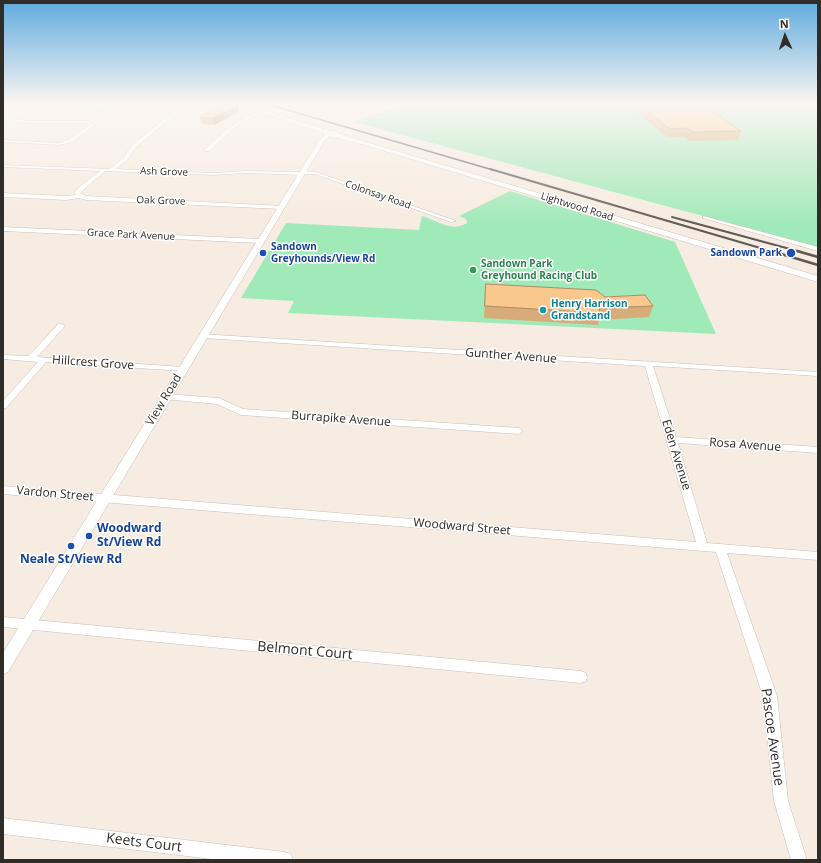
<!DOCTYPE html>
<html>
<head>
<meta charset="utf-8">
<style>
	body { margin:0 }
	#map { position:relative; width:821px; height:863px; overflow:hidden; background:#f6ece1; font-family:"Open Sans",sans-serif }
	canvas { display:block }
	.frame { position:absolute; inset:0; border:4px solid #302c28; pointer-events:none }
	.north { position:absolute; left:765px; top:16px; width:40px; height:40px; -webkit-text-stroke:3px #fff; paint-order:stroke; rotate:357deg; font-size:11px; font-weight:700; line-height:16px; text-align:center; color:#302c28 }
	.north::after { content:''; display:block; margin:auto; width:14px; height:18px; background:#302c28; clip-path:polygon(50% 0,100% 100%,50% 72%,0 100%) }
</style>
</head>
<body>
<div id="map">
<canvas width="821" height="863"></canvas>
<div class="frame"></div>
<div class="north">N</div>
</div>
<script>
const ctx = document.querySelector('canvas').getContext('2d');
ctx.lineJoin = 'round';
function fillPath(path, color) {
  ctx.fillStyle = color;
  ctx.fill(path, 'evenodd');
}
function stroke(path, color, width, dash) {
  ctx.strokeStyle = color;
  ctx.lineWidth = width;
  ctx.lineCap = dash ? 'butt' : 'round';
  ctx.setLineDash(dash || []);
  ctx.stroke(path);
}
function write(font, color, halo, rows, align = 'center') {
  ctx.font = font + ' "Open Sans",sans-serif';
  ctx.lineWidth = 3;
  ctx.setLineDash([]);
  ctx.textBaseline = 'middle';
  ctx.strokeStyle = halo;
  ctx.fillStyle = color;
  for (const [text, x, y, turn = 0] of rows) {
    ctx.save();
    ctx.translate(x, y);
    ctx.rotate((+turn || 0) * Math.PI / 180);
    ctx.textAlign = isNaN(turn) ? turn : align;
    if (halo) ctx.strokeText(text, 0, 0);
    ctx.fillText(text, 0, 0);
    ctx.restore();
  }
}
fillPath(new Path2D(`
	M 76,104 L 123,104 C 107,117 86,109 69,109 Z
	M 405,104 L 818,104 L 818,247 L 354,122 Z
	M 510,191 L 675,242 L 716,334 L 288,313 L 294,301 L 241,298 L 286,223 L 419,230 L 422,216 C 437,220 451,233 467,223 L 466,219 L 459,216 Z`), '#a0e9b8');
const minor = new Path2D(`
	M 183,104 L 188,104 L 136,147 L 128,159 L 116,169 L 214,173 L 246,171 L 301,172 L 303,171 L 316,172 L 456,221 L 451,222 L 315,174 L 304,174 L 302,175 L 246,173 L 214,175 L 105,171 L 80,193 L 86,196 L 284,206 L 285,207 L 282,209 L 86,200 L 79,198 L 66,200 L 3,197 L 3,193 L 66,196 L 76,195 L 74,193 L 78,188 L 100,171 L 3,167 L 3,165 L 110,169 L 124,157 L 132,145 Z
	M 359,104 L 366,104 L 341,113 L 338,112 Z
	M 261,111 L 262,113 L 240,123 L 209,151 L 205,151 L 205,149 C 222,133 238,118 261,111 Z
	M 3,118 L 31,121 L 87,121 L 95,125 L 72,142 L 60,145 L 3,142 L 3,140 L 60,143 L 68,140 L 90,125 L 86,123 L 31,123 L 3,120 Z
	M 703,216 L 818,247 L 818,251 L 703,218 Z
	M 3,227 L 260,239 L 263,241 L 260,243 L 3,231 Z
	M 58,324 L 61,324 L 65,326 L 37,357 L 183,367 L 187,369 L 183,371 L 46,362 L 6,408 L 3,409 L 3,401 L 38,362 L 3,359 L 3,355 L 29,356 Z
	M 200,334 L 818,372 L 818,376 L 653,366 L 676,437 L 818,447 L 818,453 L 678,443 L 707,543 L 818,552 L 818,560 L 727,553 L 777,696 L 788,801 L 807,860 L 791,860 L 774,801 L 763,696 L 716,552 L 3,494 L 3,486 L 696,542 L 645,366 L 203,338 L 200,338 Z
	M 166,394 L 219,398 L 243,409 L 519,428 L 523,431 L 519,434 L 241,415 L 217,404 L 163,399 L 162,397 Z
	M 3,617 L 581,671 L 586,673 L 587,677 L 586,681 L 581,683 L 3,627 Z
	M 3,818 L 285,852 L 291,854 L 293,860 L 220,860 L 3,834 Z`);
const tertiary = new Path2D(`
	M 326,134 L 331,135 L 325,140 L 8,672 L 3,674 L 3,653 L 320,139 Z`);
const secondary = new Path2D(`
	M 234,104 L 243,104 L 331,131 L 337,131 L 339,134 L 818,276 L 818,282 L 365,145 L 324,135 L 324,133 Z`);
stroke(minor, '#c8beb3', 1);
stroke(tertiary, '#c8beb3', 1);
stroke(secondary, '#c8beb3', 1);
fillPath(minor, '#fff');
fillPath(tertiary, '#fff');
fillPath(secondary, '#fff');
stroke(new Path2D(`
	M 267,104 L 493,170`), '#5e5953', 1.5);
stroke(new Path2D(`
	M 490,169 L 774,252
	M 672,217 L 801,252`), '#5e5953', 2);
stroke(new Path2D(`
	M 771,251 L 818,265
	M 797,251 L 818,257`), '#5e5953', 2.5);
fillPath(new Path2D(`
	M 640,105 L 741,131 L 738,140 L 690,141 L 685,137 L 667,137 L 638,113 Z
	M 238,106 L 239,112 L 214,125 L 202,124 L 200,118 Z
	M 486,284 L 605,297 L 653,306 L 649,317 L 599,320 L 598,325 L 484,318 Z`), '#d7ac78');
fillPath(new Path2D(`
	M 238,106 L 239,112 L 214,125 L 213,118 Z`), '#af8c62');
const building = new Path2D(`
	M 217,104 L 234,104 L 238,106 L 213,118 L 200,118 L 216,105 Z
	M 659,104 L 701,104 L 741,131 L 693,132 L 687,128 L 670,129 L 640,105 Z
	M 486,284 L 596,290 L 605,297 L 645,295 L 653,306 L 599,308 L 600,313 L 485,306 Z`);
fillPath(building, '#fac88c');
stroke(building, '#af8c62', 1);
const sky = ctx.createLinearGradient(0, 0, 0, 225);
sky.addColorStop(0, '#5faade');
sky.addColorStop(0.46, '#fbf6f2');
sky.addColorStop(1, '#fbf6f200');
ctx.fillStyle = sky;
ctx.fillRect(0, 0, 821, 225);
for (const [x, y, r, color] of [
	[263,253,4,"#1a4fb4"],
	[791,253,5,"#1a4fb4"],
	[473,270,4,"#2e9e5b"],
	[543,310,4,"#0f9aa8"],
	[89,536,4,"#1a4fb4"],
	[71,546,4,"#1a4fb4"]
]) {
  const dot = new Path2D();
  dot.arc(x, y, r, 0, 2 * Math.PI);
  ctx.fillStyle = color;
  ctx.fill(dot);
  stroke(dot, '#fff', 1.5);
}
write('10px', '#302c28', '#fff', [
	["Ash Grove",164,172,2],
	["Colonsay Road",378,195,19],
	["Oak Grove",161,201,2],
	["Lightwood Road",577,207,17],
	["Grace Park Avenue",131,235,3]
]);
write('bold 10px', '#164399', '#fff', [
	["Sandown",271,247],
	["Greyhounds/View Rd",271,259],
	["Sandown Park",782,253,"right"]
], 'left');
write('bold 10px', '#27864d', '#fff', [
	["Sandown Park",481,264],
	["Greyhound Racing Club",481,276]
], 'left');
write('bold 10px', '#0d838f', '#fff', [
	["Henry Harrison",551,304],
	["Grandstand",551,316]
], 'left');
write('12px', '#302c28', '#fff', [
	["Gunther Avenue",511,356,4],
	["Hillcrest Grove",93,363,4],
	["View Road",164,400,-59],
	["Burrapike Avenue",341,419,4],
	["Rosa Avenue",745,445,4],
	["Eden Avenue",676,455,73],
	["Vardon Street",55,494,5],
	["Woodward Street",462,527,5]
]);
write('bold 12px', '#164399', '#fff', [
	["Woodward",97,529],
	["St/View Rd",97,543],
	["Neale St/View Rd",71,560,"center"]
], 'left');
write('14px', '#302c28', '#fff', [
	["Belmont Court",305,651,5],
	["Pascoe Avenue",772,737,82],
	["Keets Court",144,843,7]
]);
</script>
</body>
</html>
